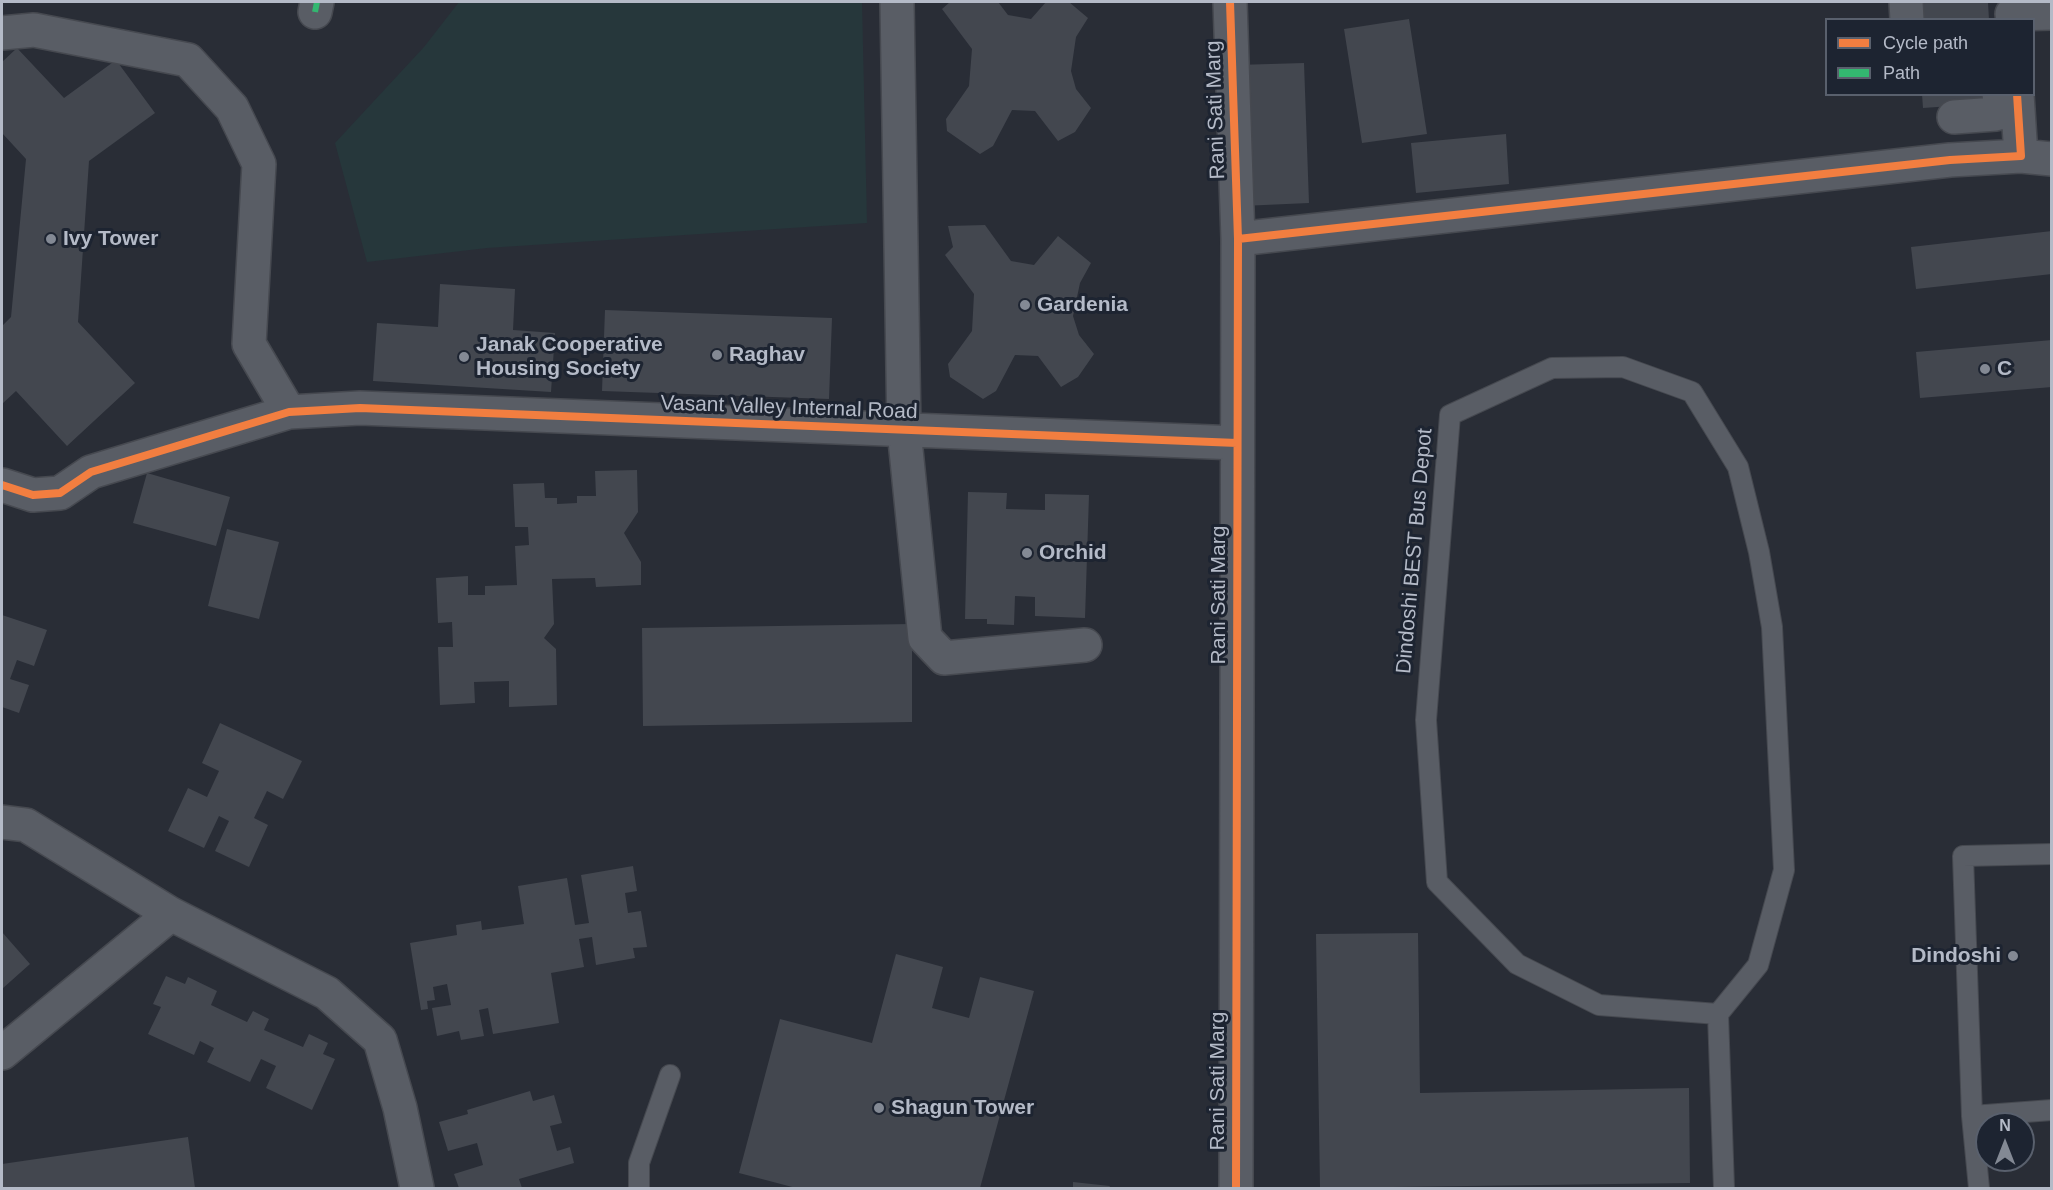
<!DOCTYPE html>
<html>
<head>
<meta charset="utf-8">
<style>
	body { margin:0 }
	#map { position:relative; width:2053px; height:1190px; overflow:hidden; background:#292d36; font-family:Arial,sans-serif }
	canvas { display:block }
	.frame { position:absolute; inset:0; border:3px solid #b4bac7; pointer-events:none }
	.legend { position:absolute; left:1825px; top:18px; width:210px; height:78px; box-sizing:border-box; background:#1d2431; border:2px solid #59606d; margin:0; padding:8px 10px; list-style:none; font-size:18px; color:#b4bac7 }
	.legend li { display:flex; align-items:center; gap:12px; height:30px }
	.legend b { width:30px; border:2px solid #59606d }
	.north { position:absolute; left:1975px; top:1112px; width:60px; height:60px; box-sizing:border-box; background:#1d2431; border:2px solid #59606d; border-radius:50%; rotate:0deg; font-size:16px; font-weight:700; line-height:24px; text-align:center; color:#b4bac7 }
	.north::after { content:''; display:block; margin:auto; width:21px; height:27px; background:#838994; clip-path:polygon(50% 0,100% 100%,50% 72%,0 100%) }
</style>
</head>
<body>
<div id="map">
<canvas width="2053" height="1190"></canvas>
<div class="frame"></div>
<ul class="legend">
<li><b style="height:8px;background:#f27e40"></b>Cycle path</li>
<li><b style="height:8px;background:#33b770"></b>Path</li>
</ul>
<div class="north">N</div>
</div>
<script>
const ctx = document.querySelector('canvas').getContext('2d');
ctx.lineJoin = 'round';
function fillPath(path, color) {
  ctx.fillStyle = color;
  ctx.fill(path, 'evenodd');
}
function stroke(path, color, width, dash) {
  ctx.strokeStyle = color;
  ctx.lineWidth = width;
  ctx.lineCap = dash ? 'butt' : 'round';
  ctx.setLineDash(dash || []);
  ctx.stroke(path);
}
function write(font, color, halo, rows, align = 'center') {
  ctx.font = font + ' Arial,sans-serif';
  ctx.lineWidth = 6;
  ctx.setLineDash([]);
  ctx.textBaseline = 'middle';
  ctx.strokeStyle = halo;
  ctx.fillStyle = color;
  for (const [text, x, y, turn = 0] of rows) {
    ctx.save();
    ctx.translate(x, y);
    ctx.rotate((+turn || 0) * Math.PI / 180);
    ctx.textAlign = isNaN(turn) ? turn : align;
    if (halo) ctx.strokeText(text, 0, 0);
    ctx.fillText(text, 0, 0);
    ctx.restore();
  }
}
fillPath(new Path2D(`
	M 459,2 L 862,2 L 867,223 L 487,248 L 367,262 L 335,143 L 424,47 Z`), '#26373b');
fillPath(new Path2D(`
	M 950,2 L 998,2 L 1008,15 L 1031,19 L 1046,2 L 1069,2 L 1088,18 L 1076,37 L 1071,71 L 1076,89 L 1091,108 L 1075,132 L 1058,141 L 1035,111 L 1012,110 L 993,146 L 980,154 L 947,131 L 946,119 L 969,86 L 972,49 L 942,9 Z
	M 1917,2 L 1988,2 L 1989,20 L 1918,20 Z
	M 1409,19 L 1427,134 L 1362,143 L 1344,29 Z
	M 17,48 L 64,98 L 116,60 L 155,113 L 89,161 L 78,322 L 135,383 L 67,446 L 16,391 L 2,404 L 2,326 L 11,317 L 26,159 L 2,133 L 2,62 Z
	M 1304,63 L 1309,203 L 1242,206 L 1237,65 Z
	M 1922,94 L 1993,94 L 1994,103 L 1923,108 Z
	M 1506,134 L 1509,184 L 1416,193 L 1411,143 Z
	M 985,225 L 1011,261 L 1034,265 L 1058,236 L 1091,263 L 1080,283 L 1073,316 L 1079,335 L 1094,354 L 1078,377 L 1061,387 L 1038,356 L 1015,355 L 996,391 L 983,399 L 950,377 L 948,364 L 972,331 L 974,294 L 945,255 L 953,247 L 948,226 Z
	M 2052,231 L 2052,274 L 1916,289 L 1911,247 Z
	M 440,284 L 515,289 L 513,330 L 555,333 L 551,392 L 373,381 L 377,323 L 438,327 Z
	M 605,310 L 832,318 L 829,399 L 602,391 Z
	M 2052,340 L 2052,387 L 1920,398 L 1916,352 Z
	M 637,470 L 638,512 L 624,533 L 641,562 L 641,585 L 596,587 L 595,578 L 552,579 L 554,624 L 544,638 L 556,649 L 557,705 L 509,707 L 509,681 L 474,682 L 475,703 L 440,705 L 438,647 L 453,647 L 452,622 L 438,623 L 436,578 L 468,576 L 468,595 L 485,595 L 485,586 L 517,585 L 515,546 L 529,545 L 528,527 L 515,527 L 513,484 L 544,483 L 545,498 L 557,498 L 557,504 L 577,503 L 577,496 L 596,496 L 595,471 Z
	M 147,473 L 230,497 L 216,546 L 133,523 Z
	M 968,492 L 1007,493 L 1006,509 L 1045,510 L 1045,494 L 1089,495 L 1085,618 L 1035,616 L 1035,597 L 1015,596 L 1014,625 L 987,624 L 987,619 L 965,619 Z
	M 227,529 L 279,542 L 259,619 L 208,606 Z
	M 2,615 L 47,630 L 34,666 L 17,660 L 10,679 L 29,685 L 19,713 L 2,707 Z
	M 912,624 L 912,722 L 643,726 L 642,628 Z
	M 220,723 L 302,761 L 283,799 L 267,791 L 254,818 L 268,825 L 249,867 L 215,851 L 229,821 L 219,816 L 204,848 L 168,831 L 188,788 L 207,797 L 219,771 L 202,763 Z
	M 633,866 L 637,891 L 625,893 L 628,913 L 641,911 L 647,947 L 633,948 L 635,958 L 596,965 L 592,937 L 579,939 L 584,967 L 551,973 L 559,1023 L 493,1034 L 488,1008 L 479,1010 L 484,1036 L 461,1040 L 459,1031 L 437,1036 L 432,1008 L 451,1005 L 447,984 L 433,987 L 435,1000 L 427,1001 L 428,1009 L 421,1010 L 410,943 L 457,935 L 456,925 L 481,921 L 482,930 L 524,924 L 518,886 L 567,878 L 575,925 L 589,923 L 581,875 Z
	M 2,932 L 30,964 L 2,989 Z
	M 1418,933 L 1420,1093 L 1689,1088 L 1690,1183 L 1320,1188 L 1316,934 Z
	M 896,954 L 943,967 L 932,1008 L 969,1018 L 980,977 L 1034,991 L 980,1188 L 796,1188 L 739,1173 L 780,1019 L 872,1043 Z
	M 166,976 L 185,984 L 188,977 L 217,991 L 211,1005 L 247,1022 L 253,1011 L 269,1019 L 264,1030 L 303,1047 L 309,1034 L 328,1043 L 323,1054 L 335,1059 L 312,1110 L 266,1088 L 276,1066 L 261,1059 L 250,1082 L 207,1062 L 214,1048 L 200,1041 L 194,1055 L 148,1034 L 161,1007 L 153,1004 Z
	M 530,1091 L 533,1101 L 554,1095 L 562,1123 L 550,1126 L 557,1151 L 570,1147 L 574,1163 L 519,1179 L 522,1188 L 459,1188 L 454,1174 L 483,1165 L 477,1143 L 448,1151 L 439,1122 L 468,1114 L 467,1110 Z
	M 188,1137 L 195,1188 L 2,1188 L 2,1164 Z
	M 1073,1182 L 1110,1186 L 1109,1188 L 1073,1188 Z`), '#43474f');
const service = new Path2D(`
	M 2052,854 L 1963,856 L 1972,1116 L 2052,1110
	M 1718,1014 L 1599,1005 L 1517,964 L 1437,882 L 1426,720 L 1450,415 L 1552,368 L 1623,367 L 1692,392 L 1738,467 L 1759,552 L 1772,627 L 1784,870 L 1758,965 L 1718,1014 L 1724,1188
	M 1972,1116 L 1979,1188
	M 639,1188 L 639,1163 L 670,1075`);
const minor = new Path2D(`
	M 897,2 L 904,430 L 925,638 L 944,658 L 1085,645
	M 1230,2 L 1238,239 L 1236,1188
	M 1906,2 L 1907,20
	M 315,12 L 317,2
	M 2012,14 L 2052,13
	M 2,33 L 34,30 L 188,60 L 232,108 L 259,164 L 249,344 L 289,412
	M 1954,117 L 1996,114 L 2000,101 L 1999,94
	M 2021,156 L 2052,159
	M 1238,239 L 1950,160 L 2021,156 L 2017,94
	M 2,485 L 33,495 L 60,493 L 91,472 L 289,412 L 360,408 L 1237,443
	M 2,822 L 26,825 L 171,914 L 327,993 L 380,1040 L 400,1108 L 417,1188
	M 2,1053 L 171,914`);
stroke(service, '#464950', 22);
stroke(minor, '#464950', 36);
stroke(service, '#595d65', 20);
stroke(minor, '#595d65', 33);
stroke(new Path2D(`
	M 315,12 L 317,2`), '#33b770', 6, [12, 6]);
stroke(new Path2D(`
	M 1230,2 L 1238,239 L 1236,1188
	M 1238,239 L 1950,160 L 2021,156 L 2017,94
	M 2,485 L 33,495 L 60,493 L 91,472 L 289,412 L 360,408 L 1237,443`), '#f27e40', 8);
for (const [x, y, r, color] of [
	[51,239,6,"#838994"],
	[1025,305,6,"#838994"],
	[717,355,6,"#838994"],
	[464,357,6,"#838994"],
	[1985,369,6,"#838994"],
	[1027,553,6,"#838994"],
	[2013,956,6,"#838994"],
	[879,1108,6,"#838994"]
]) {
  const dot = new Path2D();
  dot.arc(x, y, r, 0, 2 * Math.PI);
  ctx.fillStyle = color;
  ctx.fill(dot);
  stroke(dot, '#1d2431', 2);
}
write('21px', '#b4bac7', '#1d2431', [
	["Rani Sati Marg",1216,110,-92],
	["Vasant Valley Internal Road",789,408,2],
	["Dindoshi BEST Bus Depot",1415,551,-85],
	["Rani Sati Marg",1219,595,-90],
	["Rani Sati Marg",1218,1081,-90]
]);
write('bold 21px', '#b4bac7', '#1d2431', [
	["Ivy Tower",63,239],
	["Gardenia",1037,305],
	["Janak Cooperative",476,345],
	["Housing Society",476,369],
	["Raghav",729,355],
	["C",1997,369],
	["Orchid",1039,553],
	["Dindoshi",2001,956,"right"],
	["Shagun Tower",891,1108]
], 'left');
</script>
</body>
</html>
